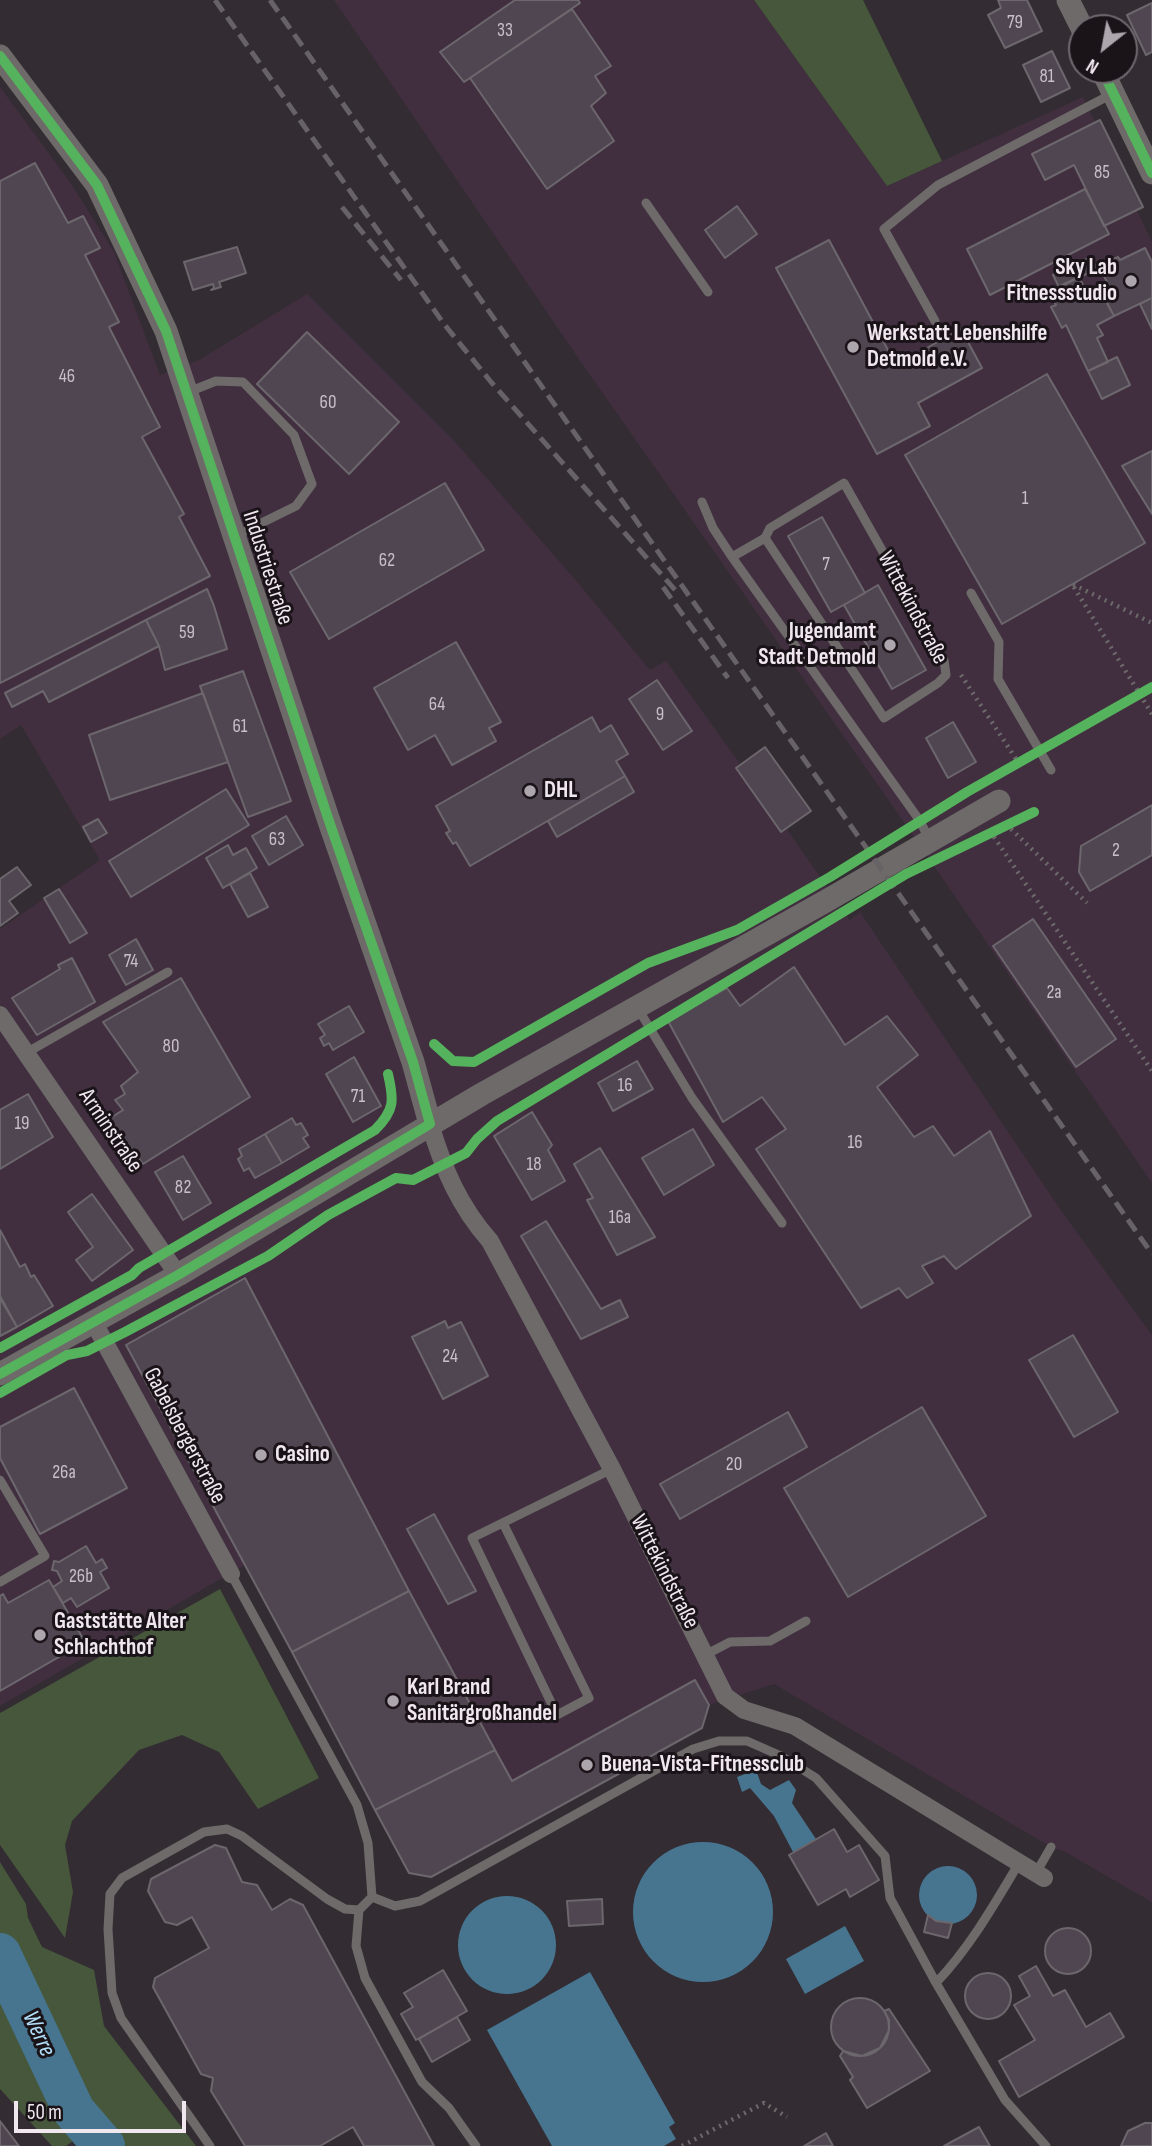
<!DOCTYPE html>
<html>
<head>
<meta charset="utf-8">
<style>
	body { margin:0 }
	#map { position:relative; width:1152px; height:2146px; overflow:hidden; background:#332c32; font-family:"Sofia Sans Condensed",sans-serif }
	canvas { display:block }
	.north { position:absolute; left:1068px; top:14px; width:70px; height:70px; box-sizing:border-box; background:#1a1419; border:2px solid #70686f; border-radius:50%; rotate:211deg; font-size:19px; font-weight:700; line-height:28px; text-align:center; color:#f0e7ef }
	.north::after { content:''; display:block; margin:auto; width:24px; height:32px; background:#aea6ad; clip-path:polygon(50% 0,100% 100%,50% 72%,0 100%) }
	.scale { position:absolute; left:14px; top:2101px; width:172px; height:32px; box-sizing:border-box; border:4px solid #f0e7ef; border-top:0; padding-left:9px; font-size:21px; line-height:24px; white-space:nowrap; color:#f0e7ef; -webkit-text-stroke:5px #1a1419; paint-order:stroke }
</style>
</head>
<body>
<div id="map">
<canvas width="1152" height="2146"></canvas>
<div class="north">N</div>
<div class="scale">50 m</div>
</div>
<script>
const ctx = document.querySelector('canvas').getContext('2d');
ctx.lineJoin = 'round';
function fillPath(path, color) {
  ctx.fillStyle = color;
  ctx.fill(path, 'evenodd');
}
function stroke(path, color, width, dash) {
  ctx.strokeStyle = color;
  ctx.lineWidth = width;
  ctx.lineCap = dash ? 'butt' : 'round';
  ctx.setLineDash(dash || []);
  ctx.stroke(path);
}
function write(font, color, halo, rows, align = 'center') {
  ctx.font = font + ' "Sofia Sans Condensed",sans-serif';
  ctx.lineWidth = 6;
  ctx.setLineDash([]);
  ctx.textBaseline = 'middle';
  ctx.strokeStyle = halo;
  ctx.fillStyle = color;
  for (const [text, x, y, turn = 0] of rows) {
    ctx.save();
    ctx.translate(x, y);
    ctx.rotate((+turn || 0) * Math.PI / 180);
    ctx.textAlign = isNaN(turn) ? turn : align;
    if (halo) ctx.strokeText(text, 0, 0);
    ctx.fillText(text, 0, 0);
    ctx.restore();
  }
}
fillPath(new Path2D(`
	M 334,0 L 754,0 L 887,186 L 1083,97 L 1152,242 L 1152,1183 L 901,818 L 583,365 Z
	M 0,87 L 70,182 L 114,252 L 160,375 L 199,360 L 307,294 L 457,444 L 579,584 L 650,670 L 666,661 L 741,765 L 736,769 L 781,831 L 786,828 L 850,920 L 860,912 L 1062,1212 L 1152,1335 L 1152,1902 L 1065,1852 L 1051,1847 L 774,1684 L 709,1705 L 702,1728 L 431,1877 L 409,1873 L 245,1565 L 0,1706 L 0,929 L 100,860 L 21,725 L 0,739 Z`), '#412f40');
fillPath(new Path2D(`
	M 754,0 L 863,0 L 942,161 L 887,186 Z
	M 220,1589 L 319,1778 L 258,1809 L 219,1752 L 182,1735 L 139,1750 L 72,1821 L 65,1845 L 73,1892 L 65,1938 L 0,1845 L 0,1713 Z
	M 0,1862 L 26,1904 L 28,1918 L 42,1947 L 94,1970 L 104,2026 L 196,2146 L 88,2146 L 80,2136 L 66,2146 L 52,2146 L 0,2089 Z`), '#46573c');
fillPath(new Path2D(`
	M 756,1770 L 761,1784 L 770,1790 L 789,1780 L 796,1790 L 792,1803 L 816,1839 L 793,1852 L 774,1816 L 750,1788 L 742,1792 L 737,1777 Z
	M633 1912a70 70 0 1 1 140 0a70 70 0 1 1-140 0Z
	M919 1895a29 29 0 1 1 58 0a29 29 0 1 1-58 0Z
	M458 1945a49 49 0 1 1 98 0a49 49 0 1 1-98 0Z
	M 845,1926 L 864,1961 L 805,1994 L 786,1959 Z
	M 590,1972 L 675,2123 L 669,2127 L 676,2139 L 664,2146 L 552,2146 L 487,2030 Z`), '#47758f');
stroke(new Path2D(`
	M 0,1954 L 74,2111 L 104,2146`), '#47758f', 42);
const building = new Path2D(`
	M 515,0 L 578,0 L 580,3 L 464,82 L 440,52 Z
	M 998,0 L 1027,0 L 1042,31 L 1005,48 L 988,15 L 1001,8 Z
	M 1152,3 L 1152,52 L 1146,55 L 1127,15 Z
	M 572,9 L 611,66 L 595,76 L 606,93 L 591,106 L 614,141 L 547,189 L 470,78 Z
	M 1052,51 L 1070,88 L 1041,102 L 1023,65 Z
	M 1100,120 L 1143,207 L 1104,226 L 1074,165 L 1045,180 L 1032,154 Z
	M 35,163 L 68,223 L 83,216 L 100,248 L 85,255 L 119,322 L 109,327 L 160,427 L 142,437 L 184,514 L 179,517 L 210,576 L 0,683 L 0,181 Z
	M 1085,189 L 1109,234 L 990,295 L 967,249 Z
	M 737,206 L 757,234 L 725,258 L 705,230 Z
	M 829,240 L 896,365 L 961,329 L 982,368 L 918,403 L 930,426 L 877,454 L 776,268 Z
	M 237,247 L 246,273 L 219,282 L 221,287 L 211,290 L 214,288 L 213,284 L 193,290 L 184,262 Z
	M 1145,248 L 1152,262 L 1152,298 L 1114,316 L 1103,296 L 1112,292 L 1099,266 L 1118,257 L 1120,260 Z
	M 1091,257 L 1097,269 L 1059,287 L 1053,275 Z
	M 1079,277 L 1091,302 L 1095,300 L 1095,293 L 1102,293 L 1114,316 L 1097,325 L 1103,335 L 1097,338 L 1108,362 L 1088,371 L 1066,325 L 1062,328 L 1051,307 L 1056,305 L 1049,291 Z
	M 1152,298 L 1152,329 L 1140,304 Z
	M 307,332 L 399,422 L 349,474 L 257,384 Z
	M 1117,357 L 1130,385 L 1102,399 L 1088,371 Z
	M 1047,374 L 1145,543 L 1002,624 L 905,455 Z
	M 1152,451 L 1152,514 L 1122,466 Z
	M 445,483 L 484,550 L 329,639 L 290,572 Z
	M 822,517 L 865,593 L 831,612 L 788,536 Z
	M 878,585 L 926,670 L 892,689 L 844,605 Z
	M 207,589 L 214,606 L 227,649 L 165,670 L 159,646 L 146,620 Z
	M 146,620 L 159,646 L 49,702 L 43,691 L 12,707 L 5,693 Z
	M 456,642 L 501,722 L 489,728 L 496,741 L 452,765 L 435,735 L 408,750 L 374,688 Z
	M 243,671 L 291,801 L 248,817 L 200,686 Z
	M 657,680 L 692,731 L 663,750 L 629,699 Z
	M 203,693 L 228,762 L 110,800 L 89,735 Z
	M 592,717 L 600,732 L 611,725 L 628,754 L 616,761 L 625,776 L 470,866 L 456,842 L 453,844 L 446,833 L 450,831 L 436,806 Z
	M 953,722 L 976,762 L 948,778 L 926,738 Z
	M 765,747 L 811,811 L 781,832 L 736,768 Z
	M 625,776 L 634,792 L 557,837 L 548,821 Z
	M 226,789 L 249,825 L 131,897 L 109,861 Z
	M 1152,805 L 1152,855 L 1090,891 L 1079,872 L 1081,846 Z
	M 286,816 L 303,845 L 269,865 L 252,836 Z
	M 98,819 L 107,833 L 91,842 L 83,827 Z
	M 228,845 L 233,855 L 246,848 L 257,868 L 223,888 L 206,858 Z
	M 17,867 L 31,885 L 9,901 L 18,913 L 0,926 L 0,879 Z
	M 250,873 L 268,907 L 248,917 L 230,884 Z
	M 59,889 L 87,933 L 70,943 L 44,898 Z
	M 1033,919 L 1116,1039 L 1076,1067 L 993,946 Z
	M 136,939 L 153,970 L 126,985 L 109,955 Z
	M 72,958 L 95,1002 L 37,1035 L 12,998 L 60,969 L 58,965 Z
	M 794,967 L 845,1045 L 887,1016 L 918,1055 L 877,1087 L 914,1137 L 933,1126 L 954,1156 L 990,1131 L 1031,1216 L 956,1269 L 944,1256 L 922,1266 L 933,1283 L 907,1298 L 899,1288 L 861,1308 L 756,1149 L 786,1129 L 762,1097 L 723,1122 L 668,1021 L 727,988 L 740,1006 Z
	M 181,978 L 250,1097 L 143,1164 L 109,1119 L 123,1110 L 115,1100 L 125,1094 L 121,1086 L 138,1072 L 103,1022 Z
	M 349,1006 L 364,1032 L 333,1050 L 329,1043 L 324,1046 L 320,1038 L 325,1035 L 318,1024 Z
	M 354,1057 L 381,1106 L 353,1122 L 326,1074 Z
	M 637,1061 L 653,1089 L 613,1111 L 598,1083 Z
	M 28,1094 L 53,1137 L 0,1169 L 0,1110 Z
	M 532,1112 L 552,1145 L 548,1150 L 565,1181 L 532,1200 L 494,1136 Z
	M 292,1118 L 296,1125 L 301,1123 L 308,1135 L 303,1138 L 309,1147 L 282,1163 L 265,1134 Z
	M 693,1129 L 714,1165 L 664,1195 L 642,1158 Z
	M 265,1134 L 282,1163 L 255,1178 L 249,1168 L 244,1171 L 238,1159 L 242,1156 L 239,1149 Z
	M 600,1148 L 655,1237 L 617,1255 L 587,1200 L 593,1198 L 574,1164 Z
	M 183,1156 L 211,1203 L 183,1220 L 155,1172 Z
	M 92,1194 L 133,1250 L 92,1281 L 76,1260 L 93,1247 L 68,1212 Z
	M 546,1221 L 601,1309 L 620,1300 L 628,1317 L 581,1339 L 521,1236 Z
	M 0,1230 L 20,1267 L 25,1264 L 31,1277 L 34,1275 L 53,1306 L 17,1327 L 0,1296 Z
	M 245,1278 L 409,1591 L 292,1652 L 126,1345 Z
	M 0,1298 L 17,1327 L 0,1336 Z
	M 445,1321 L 448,1328 L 461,1322 L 488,1376 L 443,1399 L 412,1337 Z
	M 1073,1335 L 1118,1412 L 1074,1437 L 1029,1360 Z
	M 74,1388 L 127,1488 L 40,1534 L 0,1458 L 0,1427 Z
	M 922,1407 L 986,1516 L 848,1597 L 784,1488 Z
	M 788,1412 L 807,1447 L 680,1519 L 660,1484 Z
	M 434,1514 L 476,1591 L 448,1604 L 407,1529 Z
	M 86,1546 L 96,1563 L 102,1559 L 107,1568 L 100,1572 L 109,1588 L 77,1607 L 71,1598 L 63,1603 L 53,1587 L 62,1581 L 57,1571 L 52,1570 L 54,1561 L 59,1562 Z
	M 49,1580 L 85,1642 L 0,1691 L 0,1596 L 3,1594 L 8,1603 Z
	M 409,1591 L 495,1750 L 375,1810 L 292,1652 Z
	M 695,1680 L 709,1705 L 702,1728 L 431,1877 L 409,1873 L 375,1810 L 495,1750 L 512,1781 Z
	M 834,1829 L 847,1852 L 859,1845 L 879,1880 L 850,1897 L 846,1889 L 818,1905 L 789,1855 Z
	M 215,1845 L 226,1848 L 242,1882 L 257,1885 L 272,1910 L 290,1899 L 303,1905 L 434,2146 L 364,2146 L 353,2127 L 320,2146 L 245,2146 L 211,2091 L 213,2078 L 201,2074 L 153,1987 L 155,1978 L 209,1948 L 192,1917 L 177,1925 L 165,1922 L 148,1891 L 151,1879 Z
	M 602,1899 L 603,1924 L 569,1926 L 567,1901 Z
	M 928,1915 L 936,1921 L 952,1923 L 948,1938 L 924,1932 Z
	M1045 1951a23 23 0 1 1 46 0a23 23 0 1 1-46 0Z
	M 1036,1966 L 1053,1996 L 1065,1990 L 1086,2027 L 1110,2013 L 1124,2037 L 1019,2097 L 999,2061 L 1035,2040 L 1014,2005 L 1030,1996 L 1019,1976 Z
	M 443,1970 L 467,2011 L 416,2040 L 401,2014 L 413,2007 L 404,1993 Z
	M965 1996a23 23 0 1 1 46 0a23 23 0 1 1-46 0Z
	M831 2027a29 29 0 1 1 58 0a29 29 0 1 1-58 0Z
	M 889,2009 L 930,2071 L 867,2108 L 850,2080 L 853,2077 L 840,2056 L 843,2051 L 862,2056 L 880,2048 L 889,2030 L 889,2020 L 884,2011 Z
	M 457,2017 L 470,2040 L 432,2062 L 419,2039 Z
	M 0,2121 L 19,2146 L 0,2146 Z
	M 1145,2123 L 1152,2123 L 1152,2146 L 1121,2146 L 1128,2131 Z
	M 979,2127 L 990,2146 L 944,2146 Z
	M 826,2133 L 833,2146 L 804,2146 Z`);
fillPath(building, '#504651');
stroke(building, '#6c676c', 2);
stroke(new Path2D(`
	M 961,675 L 1018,762
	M 1152,714 L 1072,584 L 1152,623
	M 1006,824 L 1087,903
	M 990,831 L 1152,1071
	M 682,2146 L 764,2103 L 787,2117`), '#6d696a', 4.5, [2, 5]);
stroke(new Path2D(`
	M 646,203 L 708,292
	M 935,321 L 884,229 L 938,185 L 1112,94
	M 186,393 L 216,381 L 243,382 L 294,435 L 312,484 L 296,506 L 235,536
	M 702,502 L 713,528 L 732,557 L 920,821 L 929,839
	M 732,557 L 765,538 L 770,528 L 844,483 L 944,660 L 946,675 L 938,683 L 884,718 L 765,538
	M 971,593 L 999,642 L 998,679 L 1051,770
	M 637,1007 L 692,1098 L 782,1223
	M 26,1053 L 168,972
	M 0,1480 L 45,1556 L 0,1582
	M 503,1523 L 589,1698 L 557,1715 L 472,1538 L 612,1469
	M 231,1574 L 357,1805 L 368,1843 L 372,1897 L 359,1910 L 356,1946 L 365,1978 L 422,2082 L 449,2108 L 476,2146
	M 705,1655 L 730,1642 L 770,1641 L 806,1621
	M 1036,1873 L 1051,1847
	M 372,1897 L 395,1906 L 420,1901 L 693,1749 L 719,1741 L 747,1741 L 781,1756 L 816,1778 L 885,1856 L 890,1898 L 936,1983 L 1005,2100 L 1046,2146
	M 936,1983 C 970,1947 994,1905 1019,1863
	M 210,2146 L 121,2018 L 112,1993 L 108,1929 L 110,1894 L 122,1878 L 204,1832 L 227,1829 L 242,1836 L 327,1899 L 345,1909 L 359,1910`), '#6d6a69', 9);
stroke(new Path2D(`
	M 0,1015 L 178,1275
	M 430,1124 C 443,1168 459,1206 490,1241 L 612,1469 L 725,1696 L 744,1710 L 795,1726 L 1044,1878
	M 93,1321 L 231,1574`), '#6d6a69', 18);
stroke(new Path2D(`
	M 1068,0 L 1082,28
	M 0,56 L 97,185 L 166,331 L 330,824 L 413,1062 L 430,1124
	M 1102,70 L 1152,173
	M 0,1374 L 178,1275 L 482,1094 L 826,901 L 999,801`), '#6d6a69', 23);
stroke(new Path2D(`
	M 215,0 L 444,324 L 491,382 L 677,592
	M 270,0 L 1152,1254
	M 342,207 L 401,280
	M 663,587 L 728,678`), '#676265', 5, [14, 7]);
stroke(new Path2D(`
	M 0,56 L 97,185 L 166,331 L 330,824 L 413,1062 L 430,1124 L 178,1275 L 0,1374
	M 1102,70 L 1152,173
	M 434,1044 L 453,1061 L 474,1062 L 648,963 L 737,930 L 830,877 L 967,792 L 1152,687
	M 0,1348 L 132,1275 L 139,1268 L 375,1130 C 395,1110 394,1100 388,1074
	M 0,1393 L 67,1355 L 87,1351 L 125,1332 L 268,1256 L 328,1215 L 396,1178 L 413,1180 L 466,1153 L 477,1139 L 497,1121 L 906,874 L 1034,812`), '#56b35d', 10);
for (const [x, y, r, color] of [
	[1131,281,7,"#aea6ad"],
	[853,347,7,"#aea6ad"],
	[890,645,7,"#aea6ad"],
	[530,791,7,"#aea6ad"],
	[261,1455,7,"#aea6ad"],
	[40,1635,7,"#aea6ad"],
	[393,1701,7,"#aea6ad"],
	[587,1765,7,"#aea6ad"]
]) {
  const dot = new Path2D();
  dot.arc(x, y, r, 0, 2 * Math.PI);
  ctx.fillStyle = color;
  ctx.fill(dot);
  stroke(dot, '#1a1419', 2.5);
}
write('19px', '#c8bfc8', null, [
	["79",1015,23],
	["33",505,31],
	["81",1047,77],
	["85",1102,173],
	["46",67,377],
	["60",328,403],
	["1",1025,499],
	["62",387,561],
	["7",826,565],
	["59",187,633],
	["64",437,705],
	["9",660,715],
	["61",240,727],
	["63",277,840],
	["2",1116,851],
	["74",131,962],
	["2a",1054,993],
	["80",171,1047],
	["16",625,1086],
	["71",358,1097],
	["19",22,1124],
	["16",855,1143],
	["18",534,1165],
	["82",183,1188],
	["16a",620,1218],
	["24",450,1357],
	["20",734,1465],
	["26a",64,1473],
	["26b",81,1577]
]);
write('bold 23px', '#f0e7ef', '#1a1419', [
	["Sky Lab",1117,268,"right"],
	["Fitnessstudio",1117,294,"right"],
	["Werkstatt Lebenshilfe",867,334],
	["Detmold e.V.",867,360],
	["Jugendamt",876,632,"right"],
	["Stadt Detmold",876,658,"right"],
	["DHL",544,791],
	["Casino",275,1455],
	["Gaststätte Alter",54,1622],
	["Schlachthof",54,1648],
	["Karl Brand",407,1688],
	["Sanitärgroßhandel",407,1714],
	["Buena-Vista-Fitnessclub",601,1765]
], 'left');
write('23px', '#f0e7ef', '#1a1419', [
	["Industriestraße",267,568,72],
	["Wittekindstraße",912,608,62],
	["Arminstraße",110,1131,56],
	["Gabelsbergerstraße",184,1436,62],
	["Wittekindstraße",664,1572,63]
]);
write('italic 24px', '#b2e0fb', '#1a1419', [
	["Werre",38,2034,65]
]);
</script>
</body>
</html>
